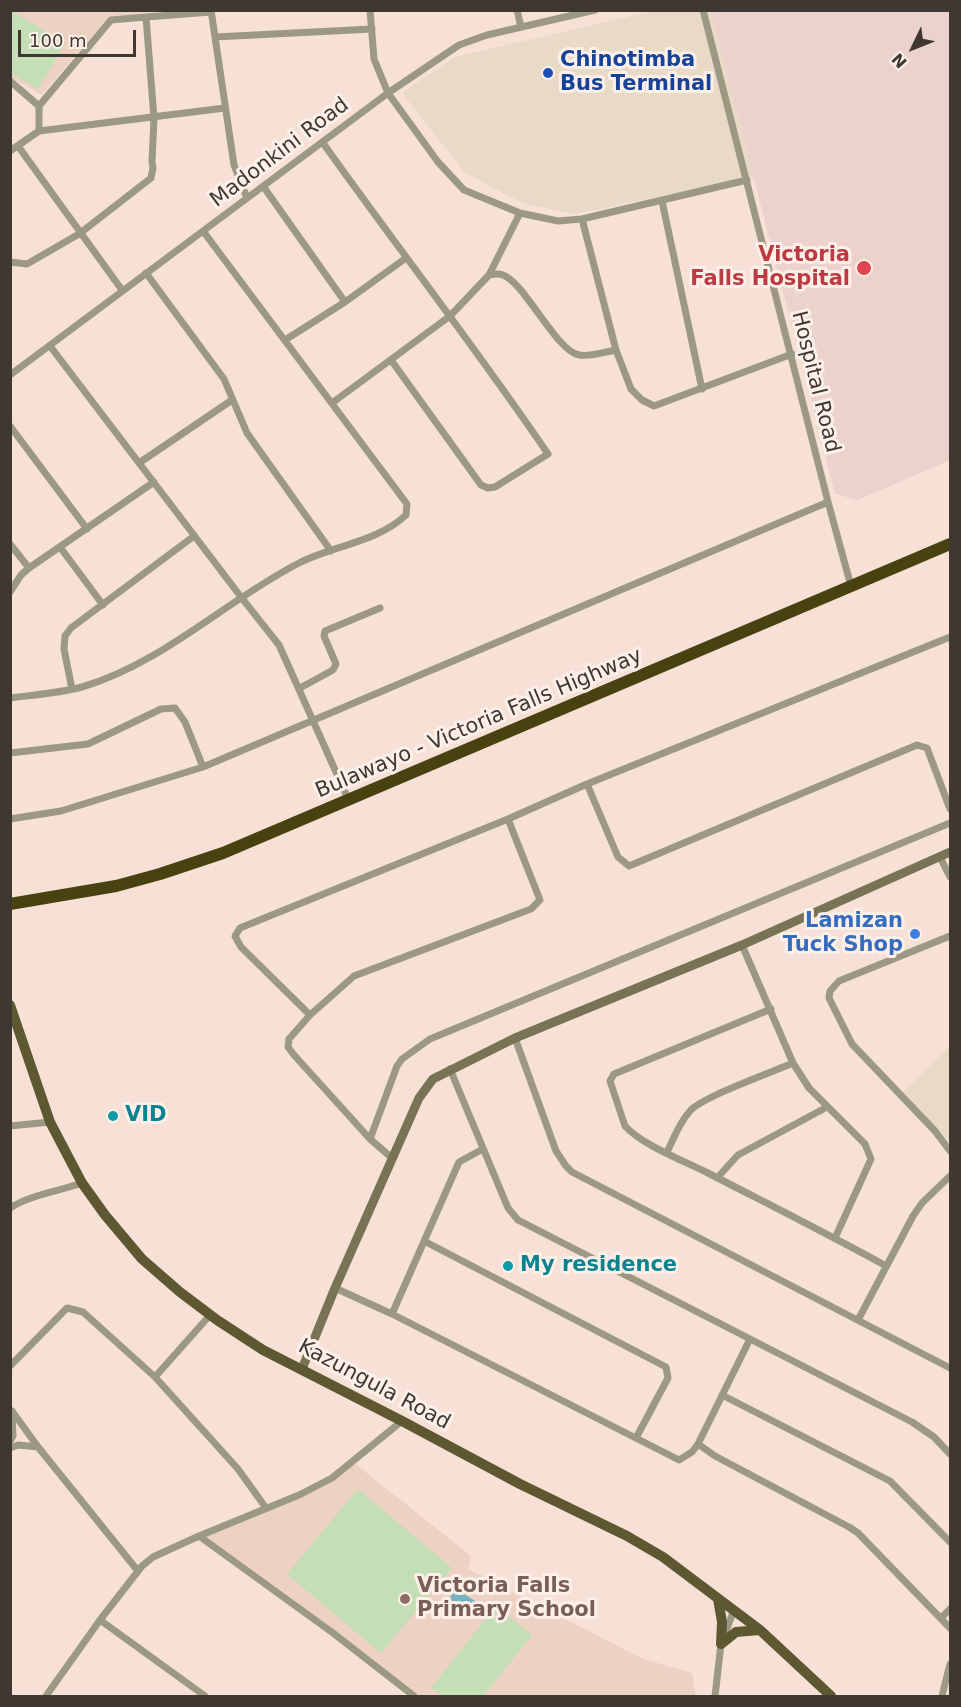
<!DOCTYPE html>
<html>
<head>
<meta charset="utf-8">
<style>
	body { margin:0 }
	#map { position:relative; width:961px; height:1707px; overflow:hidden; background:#f7e0d5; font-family:"DejaVu Sans",sans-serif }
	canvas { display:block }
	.frame { position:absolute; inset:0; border:12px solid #3f3732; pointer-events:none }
	.north { position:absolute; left:883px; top:18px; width:60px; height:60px; -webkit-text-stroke:4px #fdf0e9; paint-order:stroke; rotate:227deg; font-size:16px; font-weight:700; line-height:24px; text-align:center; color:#3f3732 }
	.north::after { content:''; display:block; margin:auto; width:21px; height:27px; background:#3f3732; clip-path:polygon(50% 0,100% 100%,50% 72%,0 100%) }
	.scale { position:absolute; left:18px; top:30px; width:118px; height:27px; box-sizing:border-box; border:3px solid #3f3732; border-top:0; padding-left:8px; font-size:18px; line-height:21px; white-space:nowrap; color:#3f3732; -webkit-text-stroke:4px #fdf0e9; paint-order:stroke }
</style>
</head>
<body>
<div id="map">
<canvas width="961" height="1707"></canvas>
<div class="frame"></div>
<div class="north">N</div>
<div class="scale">100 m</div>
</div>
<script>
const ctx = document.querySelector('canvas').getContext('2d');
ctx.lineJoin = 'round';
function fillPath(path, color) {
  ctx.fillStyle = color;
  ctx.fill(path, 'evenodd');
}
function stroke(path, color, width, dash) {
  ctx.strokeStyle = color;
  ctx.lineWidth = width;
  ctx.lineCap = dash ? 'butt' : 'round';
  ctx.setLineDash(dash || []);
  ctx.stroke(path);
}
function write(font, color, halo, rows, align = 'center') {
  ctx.font = font + ' "DejaVu Sans",sans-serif';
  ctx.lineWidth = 6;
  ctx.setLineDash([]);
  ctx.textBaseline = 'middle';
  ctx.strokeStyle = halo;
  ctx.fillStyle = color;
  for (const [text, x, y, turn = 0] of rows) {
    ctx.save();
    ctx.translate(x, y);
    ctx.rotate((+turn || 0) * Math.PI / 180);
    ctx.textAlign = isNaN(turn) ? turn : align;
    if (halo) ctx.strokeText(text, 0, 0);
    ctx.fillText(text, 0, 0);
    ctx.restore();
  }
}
fillPath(new Path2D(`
	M 653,11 L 711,11 L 755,177 L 574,214 L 523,203 L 465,173 L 402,93 L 455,57 Z
	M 950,1045 L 950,1142 L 903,1092 Z`), '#e9d9c7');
fillPath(new Path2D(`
	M 11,11 L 169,11 L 109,17 L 41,95 L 11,77 Z
	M 353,1462 L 471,1556 L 468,1569 L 643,1659 L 692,1673 L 696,1696 L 414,1696 L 199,1536 L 299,1495 Z`), '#edd1c2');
fillPath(new Path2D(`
	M 711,11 L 950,11 L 950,460 L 858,500 L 835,494 Z`), '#ebd2cc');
fillPath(new Path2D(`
	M 11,11 L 65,43 L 38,89 L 11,73 Z
	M 358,1489 L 452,1568 L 381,1653 L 287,1574 Z
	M 496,1606 L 532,1635 L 483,1696 L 442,1696 L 431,1688 Z`), '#c4deb5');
fillPath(new Path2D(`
	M 456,1589 L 480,1604 L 470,1619 L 446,1603 Z`), '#75b2c3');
stroke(new Path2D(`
	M 211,10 L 234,165 L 247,198
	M 370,10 L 374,59 L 388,93 L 438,162 L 464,190 L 520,213 L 558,221 L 582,219 L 747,180
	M 517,10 L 521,27
	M 703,10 L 828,502 L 851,586
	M 146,17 L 211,12
	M 215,37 L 372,29
	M 10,81 L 39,106 L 39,131
	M 323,143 C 397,247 476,348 548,454 L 495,487 L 488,488 L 481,485 L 391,360
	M 18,146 L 122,290
	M 10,151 L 39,131 L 225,108
	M 263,186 L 345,302
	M 662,201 L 702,389
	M 582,219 L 616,350 L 631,389 L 642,400 L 654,406 L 792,354
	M 10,262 L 27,264 L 79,234 L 151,178 L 153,168 L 152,162 L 154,118 L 146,17 L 111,20 L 39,106
	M 146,273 L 224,379 L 247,433 L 331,551
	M 489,275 C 494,274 498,273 503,275 C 525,283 556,351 579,355 C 590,357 605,352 616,350
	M 285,340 L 345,302 L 406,258
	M 50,346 L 241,597 L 279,645 L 349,801
	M 10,375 L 388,93 L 459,45 L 487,35 L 595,10
	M 332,403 L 450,316 L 489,275 L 520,213
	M 10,426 L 87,529
	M 139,463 L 232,400
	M 10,544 L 29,568
	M 60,547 L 103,605
	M 10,592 L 21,575 L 29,568 L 154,482
	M 300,688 L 333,670 L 336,664 L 324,636 L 325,631 L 380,608
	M 72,689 L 64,649 L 65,636 L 71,628 L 194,536
	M 10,698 C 34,695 60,693 82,687 C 163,663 225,601 299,563 C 334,545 376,543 406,515 L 407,504 L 203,231
	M 10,753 L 88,744 L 161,709 L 175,708 L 185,722 L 203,767
	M 587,784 L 618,857 L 629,866 L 917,745 L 927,748 L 950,809
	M 10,819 L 61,811 L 203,767 L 828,502
	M 940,857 L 950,877
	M 950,936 L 839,981 L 830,991 L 829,998 L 852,1044 L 935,1131 L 950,1151
	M 742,945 L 793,1063 L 809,1088 L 865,1144 L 871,1159 L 835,1238
	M 771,1009 L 614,1074 L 610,1081 L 625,1126 C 642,1145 684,1161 708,1173 C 768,1204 828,1234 886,1266
	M 310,1015 L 241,947 L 235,936 L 240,928 L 508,819 L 587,784 L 950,637
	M 515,1038 L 556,1151 L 566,1166 L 572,1172 L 950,1368
	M 450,1069 L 508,1208 L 518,1220 L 912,1422 L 934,1437 L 950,1454
	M 10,1126 L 50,1122
	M 370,1139 L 397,1066 L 402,1059 L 430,1039 L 950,823
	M 667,1152 C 674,1138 679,1123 690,1111 C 702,1097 772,1072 793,1063
	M 392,1158 L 370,1139 L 294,1055 L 288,1047 L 289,1039 L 310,1015 L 354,976 L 531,909 L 540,900 L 508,819
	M 717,1178 L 738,1155 L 827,1107
	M 10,1208 C 30,1195 59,1191 82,1183
	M 424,1241 L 666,1367 L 668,1378 L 636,1438
	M 335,1288 L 392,1314 L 679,1460 L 692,1452 L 698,1444 L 750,1339
	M 392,1314 L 459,1162 L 483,1149
	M 858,1320 L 913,1216 L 922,1203 L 950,1176
	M 10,1366 L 67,1308 L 83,1312 L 155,1377 L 238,1469 L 266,1508
	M 155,1377 L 210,1315
	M 722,1395 L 890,1481 L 950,1542
	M 12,1411 L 38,1447
	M 10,1441 L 13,1436 L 12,1415
	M 698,1444 L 715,1456 L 849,1527 L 858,1533 L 950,1628
	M 10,1448 L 18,1445 L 38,1447 L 138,1571
	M 199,1536 L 299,1495 L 332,1478 L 402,1421
	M 941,1618 L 950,1609
	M 100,1620 L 205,1696
	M 46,1696 L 100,1620 L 142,1566 L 153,1557 L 199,1536 L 333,1633 L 414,1696
	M 715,1696 L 721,1644 L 734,1610
	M 942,1696 L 950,1664`), '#9b9883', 7);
stroke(new Path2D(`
	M 302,1369 L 335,1288 L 419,1098 L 433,1079 L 515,1038 L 742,945 L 950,852`), '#777354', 9);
stroke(new Path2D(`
	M 10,1005 L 50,1122 L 82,1183 L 105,1215 L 142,1259 L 180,1292 L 217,1320 L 263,1350 L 402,1421 L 520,1484 L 627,1536 L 663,1557 L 760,1630 L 831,1696
	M 718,1599 L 722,1622 L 721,1644
	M 721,1644 L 736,1632 L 760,1630`), '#5e5832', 10);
stroke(new Path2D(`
	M 10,904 L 116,886 L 160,874 L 223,853 L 950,544`), '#484211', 12);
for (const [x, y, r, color] of [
	[548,73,6,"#1a4fb4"],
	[864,268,8,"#e0444e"],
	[915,934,6,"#3f7fe0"],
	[113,1116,6,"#0f9aa8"],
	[508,1266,6,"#0f9aa8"],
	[405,1599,6,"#8d6e63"]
]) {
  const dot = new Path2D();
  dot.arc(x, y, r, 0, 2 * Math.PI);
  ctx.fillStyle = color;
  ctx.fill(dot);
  stroke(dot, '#fdf0e9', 2);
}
write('bold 21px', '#164399', '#fdf0e9', [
	["Chinotimba",560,61],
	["Bus Terminal",560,85]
], 'left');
write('21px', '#3f3732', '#fdf0e9', [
	["Madonkini Road",280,153,-37],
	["Hospital Road",815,382,76],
	["Bulawayo - Victoria Falls Highway",479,724,-23],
	["Kazungula Road",374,1385,28]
]);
write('bold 21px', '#be3a42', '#fdf0e9', [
	["Victoria",850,256],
	["Falls Hospital",850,280]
], 'right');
write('bold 21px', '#366cbe', '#fdf0e9', [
	["Lamizan",903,922],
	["Tuck Shop",903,946]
], 'right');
write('bold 21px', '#0d838f', '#fdf0e9', [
	["VID",125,1116],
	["My residence",520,1266]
], 'left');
write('bold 21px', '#785e54', '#fdf0e9', [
	["Victoria Falls",417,1587],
	["Primary School",417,1611]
], 'left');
</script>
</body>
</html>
